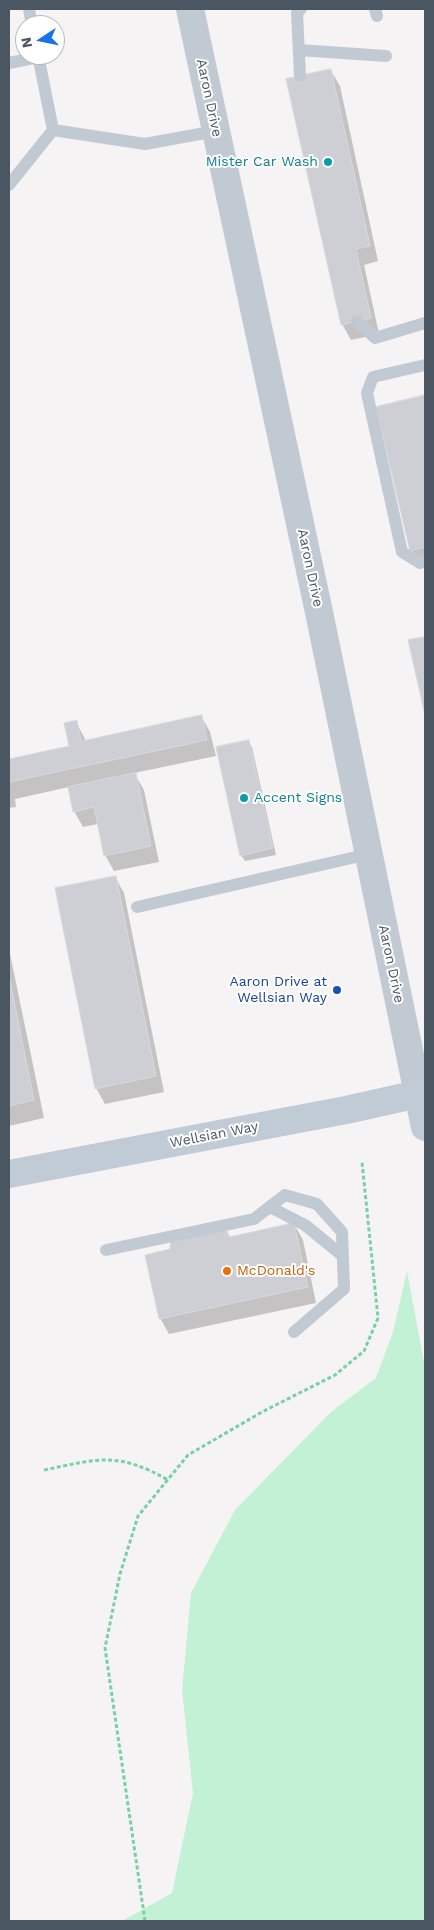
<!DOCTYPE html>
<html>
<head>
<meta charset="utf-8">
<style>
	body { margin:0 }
	#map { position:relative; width:434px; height:1930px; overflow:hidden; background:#f5f3f3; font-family:"Work Sans",sans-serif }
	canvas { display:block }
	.frame { position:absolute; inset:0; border:10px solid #4a5661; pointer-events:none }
	.north { position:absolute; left:15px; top:15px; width:50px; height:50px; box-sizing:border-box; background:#fff; border:1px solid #b7bbc0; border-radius:50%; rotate:259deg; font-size:14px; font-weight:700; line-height:20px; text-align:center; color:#4a5661 }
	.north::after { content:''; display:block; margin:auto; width:18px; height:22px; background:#1a73e8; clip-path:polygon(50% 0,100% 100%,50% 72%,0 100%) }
</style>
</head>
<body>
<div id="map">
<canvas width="434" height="1930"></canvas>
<div class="frame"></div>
<div class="north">N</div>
</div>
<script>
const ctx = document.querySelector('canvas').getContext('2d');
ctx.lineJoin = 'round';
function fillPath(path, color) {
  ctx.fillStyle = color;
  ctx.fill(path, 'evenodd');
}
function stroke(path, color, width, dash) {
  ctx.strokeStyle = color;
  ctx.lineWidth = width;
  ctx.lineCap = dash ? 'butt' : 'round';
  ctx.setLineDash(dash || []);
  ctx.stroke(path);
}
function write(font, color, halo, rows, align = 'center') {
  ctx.font = font + ' "Work Sans",sans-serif';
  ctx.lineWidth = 4;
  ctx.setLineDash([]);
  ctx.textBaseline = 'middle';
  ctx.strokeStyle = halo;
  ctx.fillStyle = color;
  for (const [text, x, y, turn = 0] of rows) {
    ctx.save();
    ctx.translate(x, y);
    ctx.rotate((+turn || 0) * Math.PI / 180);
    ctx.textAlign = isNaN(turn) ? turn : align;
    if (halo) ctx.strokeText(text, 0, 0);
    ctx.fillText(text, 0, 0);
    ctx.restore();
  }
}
fillPath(new Path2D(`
	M 407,1271 L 425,1368 L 425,1921 L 122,1921 L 172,1893 L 193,1793 L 182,1690 L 191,1593 L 235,1510 L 331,1412 L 376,1378 L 393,1332 Z`), '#c3f1d5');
fillPath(new Path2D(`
	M 331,71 L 340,86 L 378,261 L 364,265 L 379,334 L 351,340 L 342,324 Z
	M 425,397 L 425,565 L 411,550 L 378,408 Z
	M 425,638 L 425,710 L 410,641 Z
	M 201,716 L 210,732 L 216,756 L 134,773 L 144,790 L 159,862 L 114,871 L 105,855 L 98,824 L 83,827 L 74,811 L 69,787 L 15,799 L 16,807 L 9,808 L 9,760 L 70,747 L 76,722 L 86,741 Z
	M 248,741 L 252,747 L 276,855 L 245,861 L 241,855 Z
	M 115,877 L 124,893 L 164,1092 L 105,1104 L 96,1088 Z
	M 9,949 L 44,1118 L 9,1126 Z
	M 294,1224 L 303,1240 L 316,1303 L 169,1334 L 160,1318 L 226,1229 L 230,1237 Z`), '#0003');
const building = new Path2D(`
	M 331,69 L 370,246 L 356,249 L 371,318 L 341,325 L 286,79 Z
	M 425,395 L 425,547 L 410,551 L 376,407 Z
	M 425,637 L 425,715 L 408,640 Z
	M 202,715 L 207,740 L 9,782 L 9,759 L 69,746 L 64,723 L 77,720 L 81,741 Z
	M 249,740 L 273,848 L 240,856 L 216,747 Z
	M 136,773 L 151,846 L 104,856 L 94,807 L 73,812 L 68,787 Z
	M 116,876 L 156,1076 L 95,1089 L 55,888 Z
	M 9,976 L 34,1100 L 9,1106 Z
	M 294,1223 L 308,1287 L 159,1319 L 145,1255 L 170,1249 L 171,1239 L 226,1228 L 228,1237 Z`);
fillPath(building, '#cdcfd5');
stroke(building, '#d7d9de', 1);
stroke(new Path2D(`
	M 44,1470 C 98,1459 117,1451 168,1480
	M 145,1921 L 105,1648 L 120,1574 L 138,1516 L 188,1455 L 262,1412 L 335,1375 L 364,1351 L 378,1318 L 362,1162`), '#7ad0a6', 3, [4, 2.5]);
stroke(new Path2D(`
	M 29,9 L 32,25
	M 375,9 L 377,16
	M 299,50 L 386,56
	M 38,55 L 53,130
	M 9,63 L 39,57
	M 300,76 L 297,12 L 301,9
	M 9,185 L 53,130 L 145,144 L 216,131
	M 357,321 L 375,338 L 425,323
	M 425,365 L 373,377 L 367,393 L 402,552 L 420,563 L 425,561
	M 137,907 L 369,854
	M 270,1207 L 305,1225 L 343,1256
	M 106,1250 L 254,1219 L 285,1195 L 317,1204 L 342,1232 L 344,1289 L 294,1332`), '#c1cad2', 12);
stroke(new Path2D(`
	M 190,9 L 320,617 L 418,1094`), '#c1cad2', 28);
stroke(new Path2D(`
	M 9,1174 L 346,1110 L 418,1094 L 425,1127`), '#c1cbd6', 28);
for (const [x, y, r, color] of [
	[328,162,5,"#0f9aa8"],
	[244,798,5,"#0f9aa8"],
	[337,990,5,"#1a4fb4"],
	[227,1271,5,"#e8710a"]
]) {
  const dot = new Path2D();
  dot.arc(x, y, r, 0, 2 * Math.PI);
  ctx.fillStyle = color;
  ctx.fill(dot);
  stroke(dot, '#fff', 2);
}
write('14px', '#4a5661', '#fff', [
	["Aaron Drive",209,98,78],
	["Aaron Drive",310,568,78],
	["Aaron Drive",391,964,78],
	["Wellsian Way",214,1135,-11]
]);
write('14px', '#0d838f', '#fff', [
	["Mister Car Wash",318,162],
	["Accent Signs",254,798,"left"]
], 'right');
write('14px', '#164399', '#fff', [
	["Aaron Drive at",327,982],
	["Wellsian Way",327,998]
], 'right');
write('14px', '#c56008', '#fff', [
	["McDonald's",237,1271]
], 'left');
</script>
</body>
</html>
